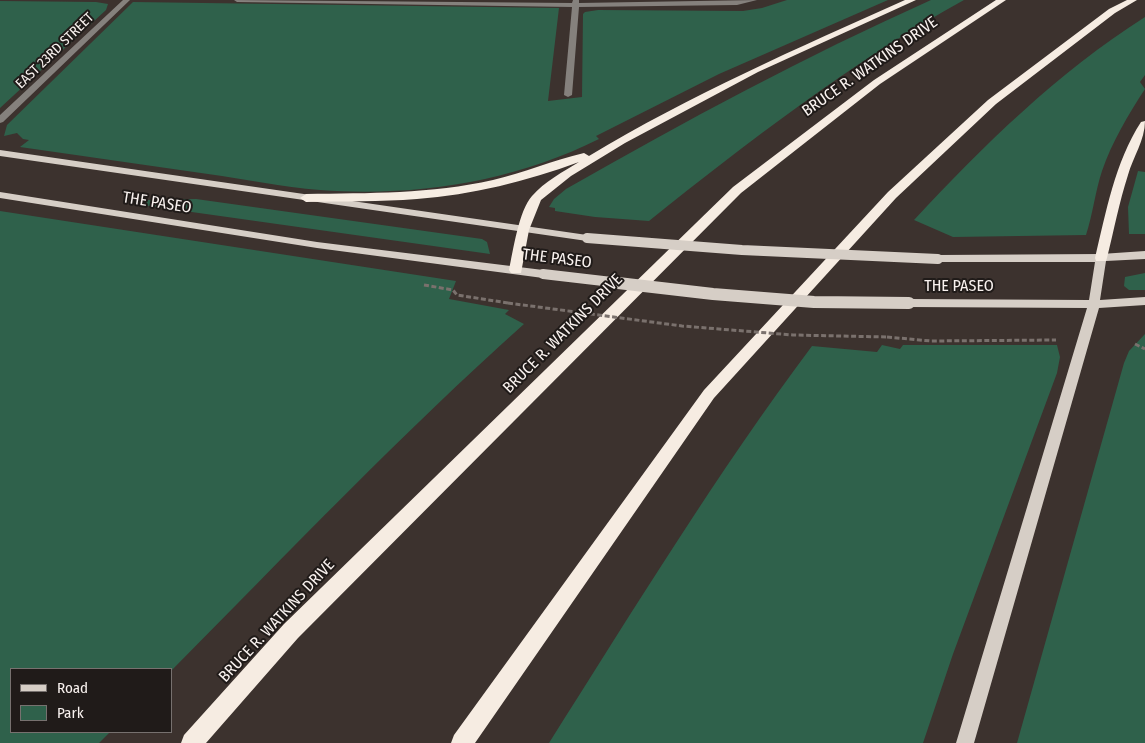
<!DOCTYPE html>
<html>
<head>
<meta charset="utf-8">
<style>
	body { margin:0 }
	#map { position:relative; width:1145px; height:743px; overflow:hidden; background:#3c322e; font-family:"Fira Sans Condensed",sans-serif }
	canvas { display:block }
	.legend { position:absolute; left:10px; top:668px; width:162px; height:65px; box-sizing:border-box; background:#201b19; border:1px solid #77716f; margin:0; padding:6px 9px; list-style:none; font-size:15px; color:#f9f2ef }
	.legend li { display:flex; align-items:center; gap:10px; height:25px }
	.legend b { width:25px; border:1px solid #77716f }
</style>
</head>
<body>
<div id="map">
<canvas width="1145" height="743"></canvas>
<ul class="legend">
<li><b style="height:6px;background:#d6cec6"></b>Road</li>
<li><b style="height:14px;background:#2f614b"></b>Park</li>
</ul>
</div>
<script>
const ctx = document.querySelector('canvas').getContext('2d');
ctx.lineJoin = 'round';
function fillPath(path, color) {
  ctx.fillStyle = color;
  ctx.fill(path, 'evenodd');
}
function stroke(path, color, width, dash) {
  ctx.strokeStyle = color;
  ctx.lineWidth = width;
  ctx.lineCap = dash ? 'butt' : 'round';
  ctx.setLineDash(dash || []);
  ctx.stroke(path);
}
function write(font, color, halo, rows, align = 'center') {
  ctx.font = font + ' "Fira Sans Condensed",sans-serif';
  ctx.lineWidth = 4;
  ctx.setLineDash([]);
  ctx.textBaseline = 'middle';
  ctx.strokeStyle = halo;
  ctx.fillStyle = color;
  for (const [text, x, y, turn = 0] of rows) {
    ctx.save();
    ctx.translate(x, y);
    ctx.rotate((+turn || 0) * Math.PI / 180);
    ctx.textAlign = isNaN(turn) ? turn : align;
    if (halo) ctx.strokeText(text, 0, 0);
    ctx.fillText(text, 0, 0);
    ctx.restore();
  }
}
fillPath(new Path2D(`
	M 787,0 L 888,0 L 719,74 L 596,136 L 599,139 C 513,182 416,197 320,190 C 282,187 245,179 208,174 C 145,165 83,156 20,147 L 29,140 L 23,139 L 17,133 L 4,136 L 7,125 L 133,2 L 559,8 L 548,101 L 582,97 L 583,14 L 585,12 L 598,10 L 743,11 L 762,8 Z
	M 931,0 L 964,0 C 852,62 749,141 649,221 L 595,217 L 555,211 L 555,208 L 549,207 L 554,199 L 566,189 C 685,121 806,56 931,0 Z
	M 0,1 L 96,2 L 108,4 L 106,10 L 0,108 Z
	M 1145,17 L 1145,75 L 1140,82 L 1145,89 C 1128,115 1112,142 1102,171 C 1095,192 1093,214 1086,235 L 953,237 L 914,220 C 984,145 1057,73 1145,17 Z
	M 1138,171 L 1145,172 L 1145,234 L 1129,234 L 1128,207 Z
	M 196,199 L 482,239 L 487,242 L 490,254 L 142,205 L 147,200 Z
	M 0,211 L 456,281 L 449,299 L 509,310 L 505,314 L 524,324 C 401,434 287,554 171,671 L 11,669 L 11,732 L 110,732 L 99,743 L 0,743 Z
	M 1145,273 L 1145,290 L 1129,290 L 1124,286 L 1125,277 Z
	M 1145,334 L 1145,743 L 1017,743 L 1124,363 L 1129,351 Z
	M 882,345 L 900,349 L 903,345 L 1057,345 L 1060,357 L 1057,373 L 953,654 L 923,743 L 549,743 C 634,609 717,473 812,346 L 877,352 Z`), '#2f614b');
stroke(new Path2D(`
	M 424,285 L 453,290 L 457,295 L 508,303
	M 887,337 L 931,341 L 1056,340
	M 1135,344 L 1145,349`), '#7a716d', 3, [5, 2.5]);
fillPath(new Path2D(`
	M 123,0 L 130,0 L 3,122 L 0,123 L 0,115 Z
	M 234,0 L 572,3 L 573,0 L 579,0 L 579,3 L 757,0 L 737,5 L 579,7 L 572,95 L 568,97 L 564,95 L 572,7 L 237,2 Z`), '#85817d');
fillPath(new Path2D(`
	M 0,150 L 587,235 L 592,238 L 587,241 L 0,156 Z
	M 0,192 L 317,242 L 543,270 L 549,274 L 543,278 L 317,248 L 0,198 Z
	M 1145,251 L 1145,259 L 1106,261 L 1100,300 L 1145,297 L 1145,305 L 1099,308 L 974,743 L 956,743 L 1087,308 L 909,307 L 903,303 L 909,299 L 1089,300 L 1095,262 L 934,262 L 933,259 L 934,256 L 938,255 L 1101,254 Z`), '#d6cec6');
fillPath(new Path2D(`
	M 905,0 L 916,0 L 758,72 L 625,143 L 571,176 L 541,200 L 529,230 L 521,273 L 511,273 L 509,270 C 513,251 519,210 532,196 C 544,182 564,171 579,162 C 527,181 472,195 417,199 C 380,202 343,201 306,202 L 300,198 L 306,194 C 369,193 431,194 493,180 C 524,173 553,160 584,153 L 589,156 C 690,95 798,48 905,0 Z
	M 996,0 L 1006,0 L 880,84 L 741,193 L 298,638 L 206,743 L 181,743 L 184,735 L 284,624 L 733,187 L 874,80 Z
	M 1127,0 L 1137,0 L 1115,13 L 996,104 L 896,198 L 714,398 L 475,743 L 451,743 L 454,735 L 704,390 L 888,192 L 988,100 L 1109,9 Z
	M 1145,121 C 1145,140 1133,157 1128,175 C 1119,203 1114,230 1107,258 L 1106,261 L 1096,261 L 1095,258 C 1106,212 1115,162 1141,122 Z`), '#f6ece2');
stroke(new Path2D(`
	M 508,303 L 682,326 L 793,335 L 887,337`), '#7a716d', 3, [5, 2.5]);
stroke(new Path2D(`
	M 587,238 L 742,250 L 938,259
	M 543,274 L 629,284`), '#d6cec6', 10);
stroke(new Path2D(`
	M 618,283 L 713,294 L 814,302 L 909,303`), '#d6cec6', 12);
write('14px', '#f9f2ef', '#201b19', [
	["EAST 23RD STREET",55,51,-44]
]);
write('16px', '#f9f2ef', '#201b19', [
	["BRUCE R. WATKINS DRIVE",870,67,-35],
	["THE PASEO",157,203,9],
	["THE PASEO",557,259,7],
	["THE PASEO",959,287],
	["BRUCE R. WATKINS DRIVE",563,334,-45],
	["BRUCE R. WATKINS DRIVE",277,621,-47]
]);
</script>
</body>
</html>
